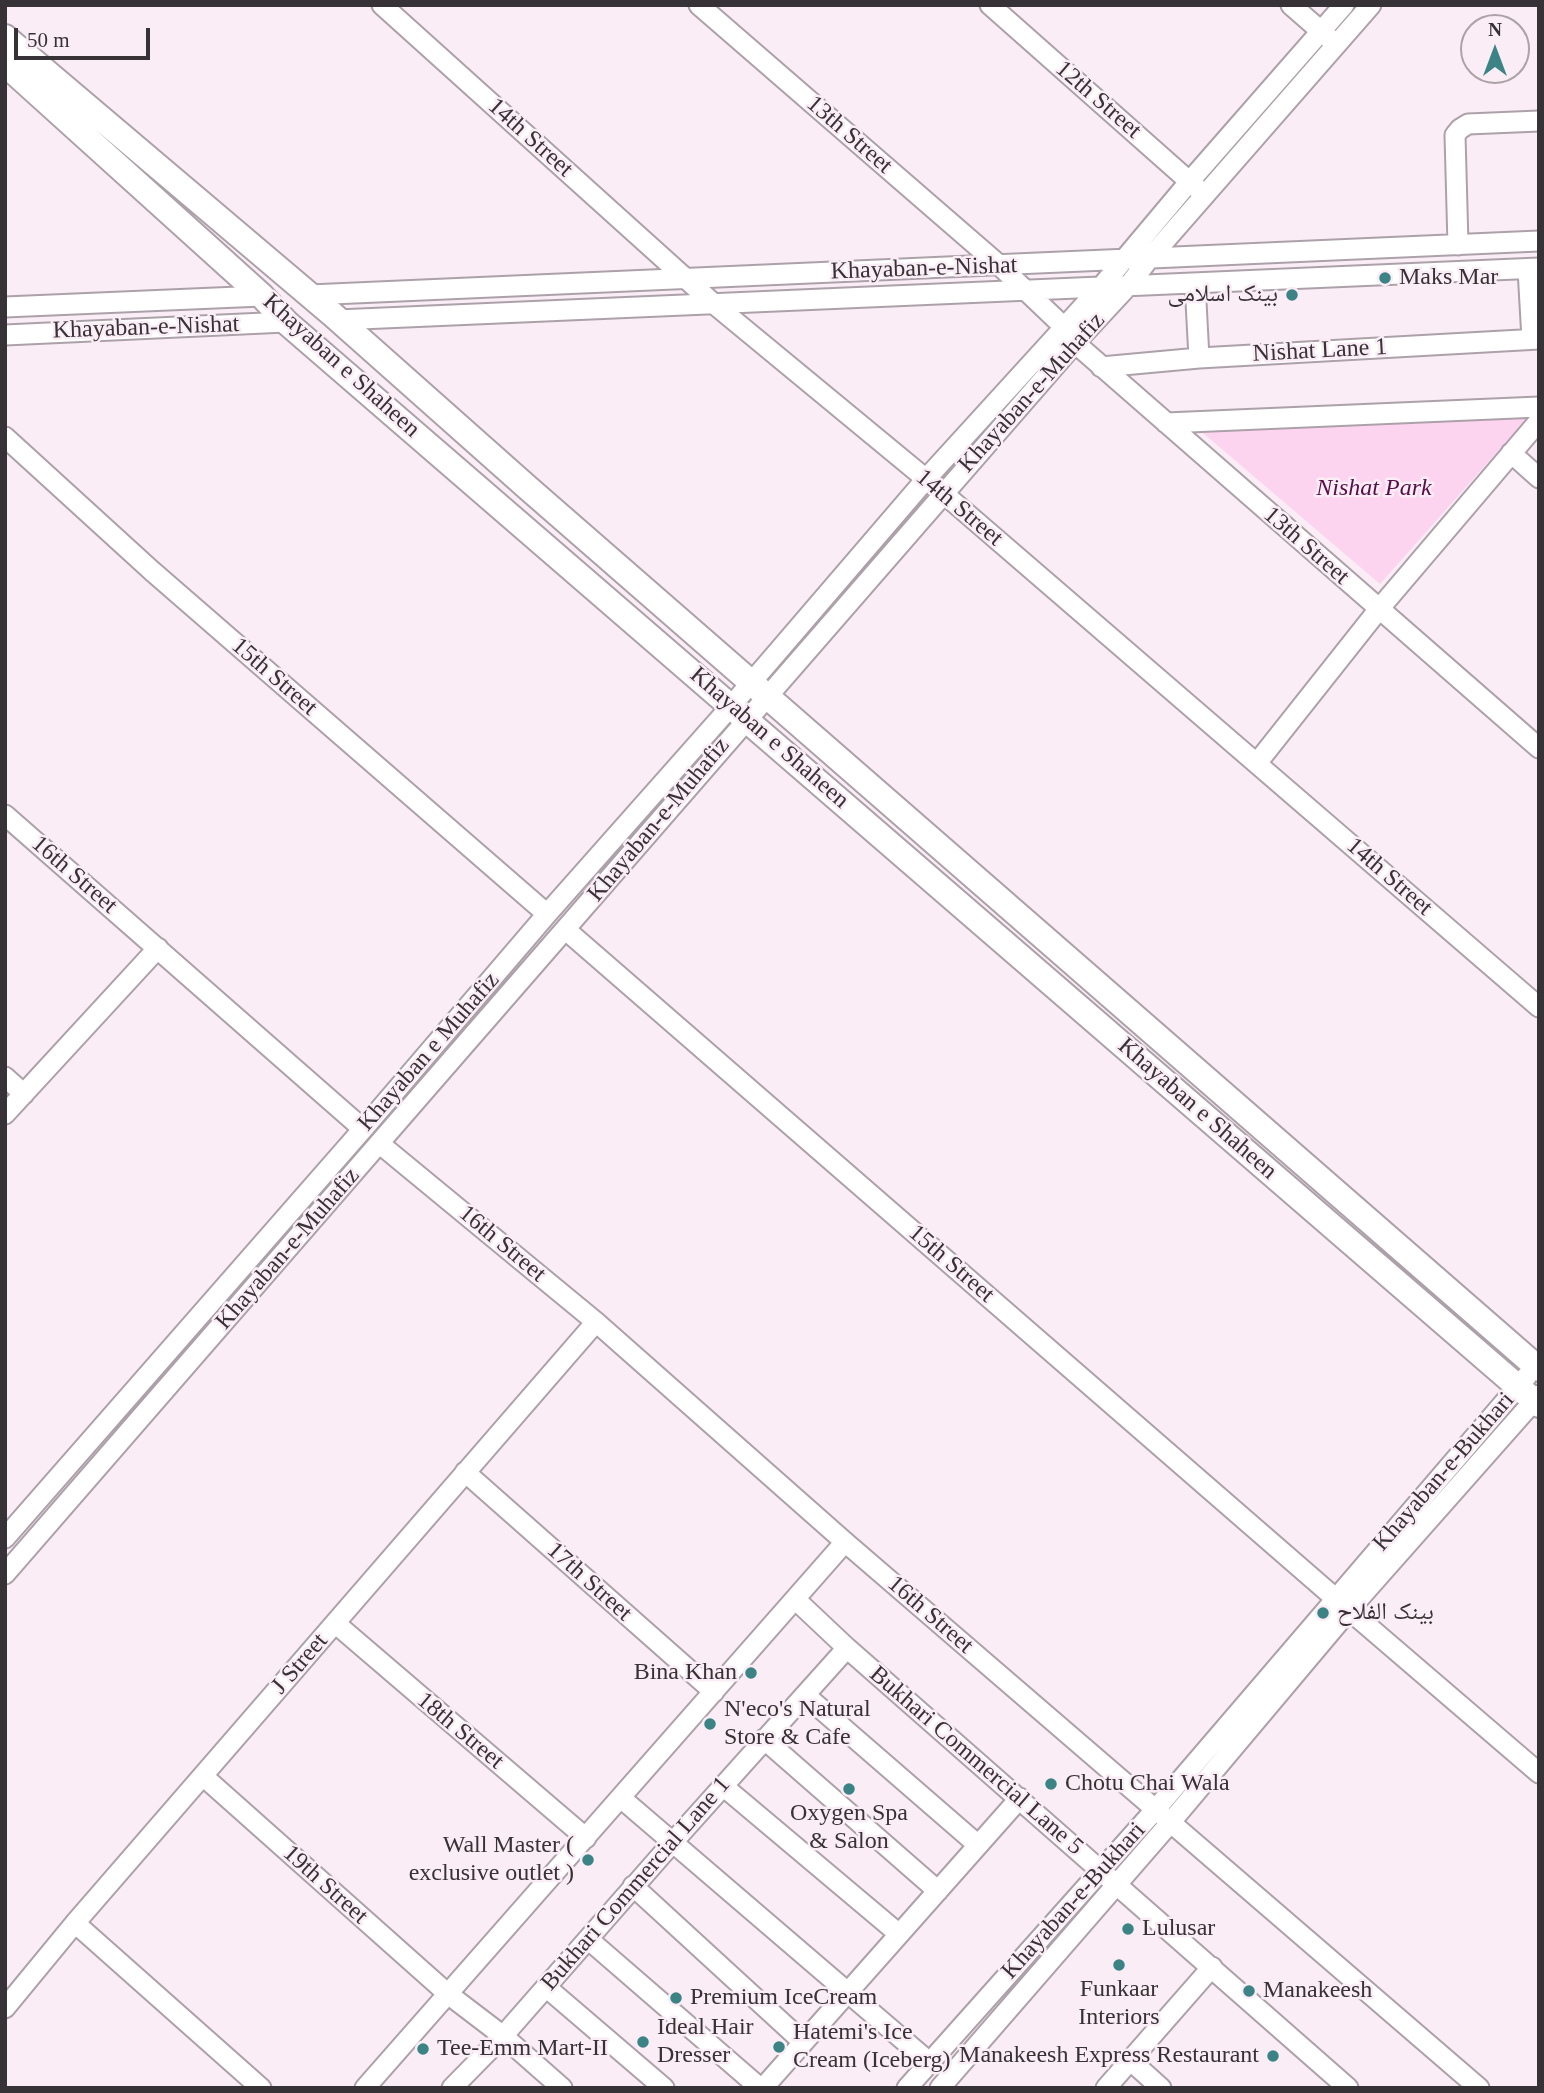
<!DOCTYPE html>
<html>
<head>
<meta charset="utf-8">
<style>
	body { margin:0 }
	#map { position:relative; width:1544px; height:2093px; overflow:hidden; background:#faedf5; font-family:"Times New Roman",serif }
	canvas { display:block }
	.frame { position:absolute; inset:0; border:7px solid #373235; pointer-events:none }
	.north { position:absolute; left:1460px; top:14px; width:70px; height:70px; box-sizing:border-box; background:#faedf5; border:2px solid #aca2a8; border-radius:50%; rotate:0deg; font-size:19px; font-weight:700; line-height:28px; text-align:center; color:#373235 }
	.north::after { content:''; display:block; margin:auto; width:24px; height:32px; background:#3b8385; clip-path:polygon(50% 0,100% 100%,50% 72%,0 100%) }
	.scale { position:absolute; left:14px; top:28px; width:136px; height:32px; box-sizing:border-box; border:4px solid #373235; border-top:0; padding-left:9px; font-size:21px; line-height:24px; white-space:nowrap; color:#373235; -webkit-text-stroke:5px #faedf5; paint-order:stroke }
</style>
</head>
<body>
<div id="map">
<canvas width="1544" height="2093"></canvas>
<div class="frame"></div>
<div class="north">N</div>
<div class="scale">50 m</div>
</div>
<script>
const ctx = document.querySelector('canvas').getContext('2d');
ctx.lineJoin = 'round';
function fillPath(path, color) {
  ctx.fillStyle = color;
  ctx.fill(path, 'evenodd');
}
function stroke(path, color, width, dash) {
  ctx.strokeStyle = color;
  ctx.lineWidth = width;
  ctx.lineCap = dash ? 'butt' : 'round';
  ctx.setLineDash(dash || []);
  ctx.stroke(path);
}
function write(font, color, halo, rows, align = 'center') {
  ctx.font = font + ' "Times New Roman","Noto Naskh Arabic",serif';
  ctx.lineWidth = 5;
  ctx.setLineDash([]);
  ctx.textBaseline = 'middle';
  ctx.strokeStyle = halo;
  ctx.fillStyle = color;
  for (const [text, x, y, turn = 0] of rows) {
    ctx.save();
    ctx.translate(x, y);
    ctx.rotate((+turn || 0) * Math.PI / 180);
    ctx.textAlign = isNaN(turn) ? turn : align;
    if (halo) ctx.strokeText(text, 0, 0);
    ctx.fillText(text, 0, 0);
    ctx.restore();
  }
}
fillPath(new Path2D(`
	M 1530,415 L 1380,584 L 1196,427 Z`), '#fdd4f0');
const minor = new Path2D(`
	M 382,5 L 714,304 L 943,493 L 1539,1007
	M 699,5 L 999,265 L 1064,327
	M 990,5 L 1199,190
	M 1291,5 L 1330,39
	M 1458,245 L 1455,135 L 1460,129 L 1468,124 L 1539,121
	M 1528,269 L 1532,339
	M 1195,283 L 1199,358
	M 309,295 L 1539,241
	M 5,307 L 262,296
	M 337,320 L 1539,268
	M 5,335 L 286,322
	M 1075,343 L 1539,748
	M 1101,367 L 1199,358 L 1539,339
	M 1166,423 L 1539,407
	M 5,437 L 152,571 L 547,914
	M 1511,453 L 1539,478
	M 1257,763 L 1379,609 L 1539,421
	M 5,815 L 363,1129
	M 566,930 L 1335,1598
	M 5,1077 L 24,1094
	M 5,1114 L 158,948
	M 380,1144 L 596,1322 L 845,1542 L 1479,2088
	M 465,1472 L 714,1692
	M 5,1538 L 363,1129 L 547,914 L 732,705 L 926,479 L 1101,287 L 1190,181 L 1344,5
	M 5,1574 C 362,1164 717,752 1075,343 L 1128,286 L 1149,259 L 1371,5
	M 795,1599 L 847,1648 L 1348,2088
	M 1349,1610 L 1539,1773
	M 335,1623 L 586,1838
	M 805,1695 L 978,1845
	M 764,1739 L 938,1891
	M 203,1776 L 448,1994 L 503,2036 L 562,2088
	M 723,1786 L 899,1934
	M 621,1798 L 929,2062
	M 633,1886 L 803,2042
	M 75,1923 L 261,2088
	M 588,1939 L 760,2088
	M 546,1987 L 664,2088
	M 5,2008 L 75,1923 L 596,1322
	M 1130,2060 L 1161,2088
	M 365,2088 L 845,1542
	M 452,2088 L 503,2036 L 673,1842 L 847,1648
	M 763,2088 L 1020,1798
	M 907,2088 L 1155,1810 L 1527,1376
	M 940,2088 L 1170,1823 L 1349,1610 L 1539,1395
	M 1106,2088 L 1212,1967`);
const major = new Path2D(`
	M 5,37 L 332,314 L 528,488 L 1539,1369
	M 5,64 L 262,296 L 286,322 L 1539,1405`);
stroke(minor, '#ada1a9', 23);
stroke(major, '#ada1a9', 28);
stroke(minor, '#fff', 19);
stroke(major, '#fff', 24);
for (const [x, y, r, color] of [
	[1385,278,7,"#3b8385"],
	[1292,295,7,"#3b8385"],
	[1323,1613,7,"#3b8385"],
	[751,1673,7,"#3b8385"],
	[710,1724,7,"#3b8385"],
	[1051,1784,7,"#3b8385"],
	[849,1789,7,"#3b8385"],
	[588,1860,7,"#3b8385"],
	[1128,1929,7,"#3b8385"],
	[1119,1965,7,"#3b8385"],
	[1249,1991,7,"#3b8385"],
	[676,1998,7,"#3b8385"],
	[643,2042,7,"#3b8385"],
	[779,2047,7,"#3b8385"],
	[423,2049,7,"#3b8385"],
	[1273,2056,7,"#3b8385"]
]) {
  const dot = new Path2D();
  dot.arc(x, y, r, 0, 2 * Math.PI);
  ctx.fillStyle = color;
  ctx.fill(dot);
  stroke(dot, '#faedf5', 2.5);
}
write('24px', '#373235', '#faedf5', [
	["12th Street",1098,100,41],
	["13th Street",849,135,41],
	["14th Street",530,138,42],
	["Khayaban-e-Nishat",924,269,-2],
	["Khayaban-e-Nishat",146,328,-2],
	["Nishat Lane 1",1320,351,-3],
	["Khayaban e Shaheen",341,366,42],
	["Khayaban-e-Muhafiz",1032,393,-48],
	["14th Street",959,508,40],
	["13th Street",1306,546,41],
	["15th Street",274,677,41],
	["Khayaban e Shaheen",769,738,41],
	["Khayaban-e-Muhafiz",659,820,-50],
	["16th Street",74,875,41],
	["14th Street",1389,877,41],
	["Khayaban e Muhafiz",429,1052,-49],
	["Khayaban e Shaheen",1197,1109,41],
	["16th Street",502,1244,40],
	["Khayaban-e-Muhafiz",288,1249,-49],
	["15th Street",951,1264,41],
	["Khayaban-e-Bukhari",1444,1472,-49],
	["17th Street",589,1582,42],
	["16th Street",930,1615,41],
	["J Street",300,1664,-49],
	["18th Street",460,1731,40],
	["Bukhari Commercial Lane 5",976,1761,41],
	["Bukhari Commercial Lane 1",636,1884,-49],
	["19th Street",325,1885,42],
	["Khayaban-e-Bukhari",1074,1901,-48]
]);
write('24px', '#373235', '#faedf5', [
	["Maks Mar",1399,278],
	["بینک اسلامی",1278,295,"right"],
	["بینک الفلاح",1337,1613],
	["Bina Khan",737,1673,"right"],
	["N'eco's Natural",724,1710],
	["Store & Cafe",724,1738],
	["Chotu Chai Wala",1065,1784],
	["Oxygen Spa",849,1814,"center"],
	["& Salon",849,1842,"center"],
	["Wall Master (",574,1846,"right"],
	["exclusive outlet )",574,1874,"right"],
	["Lulusar",1142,1929],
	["Funkaar",1119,1990,"center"],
	["Interiors",1119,2018,"center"],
	["Manakeesh",1263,1991],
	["Premium IceCream",690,1998],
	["Ideal Hair",657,2028],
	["Dresser",657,2056],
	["Hatemi's Ice",793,2033],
	["Cream (Iceberg)",793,2061],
	["Tee-Emm Mart-II",437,2049],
	["Manakeesh Express Restaurant",1259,2056,"right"]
], 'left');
write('italic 24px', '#580d48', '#faedf5', [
	["Nishat Park",1374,489]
]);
</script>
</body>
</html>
